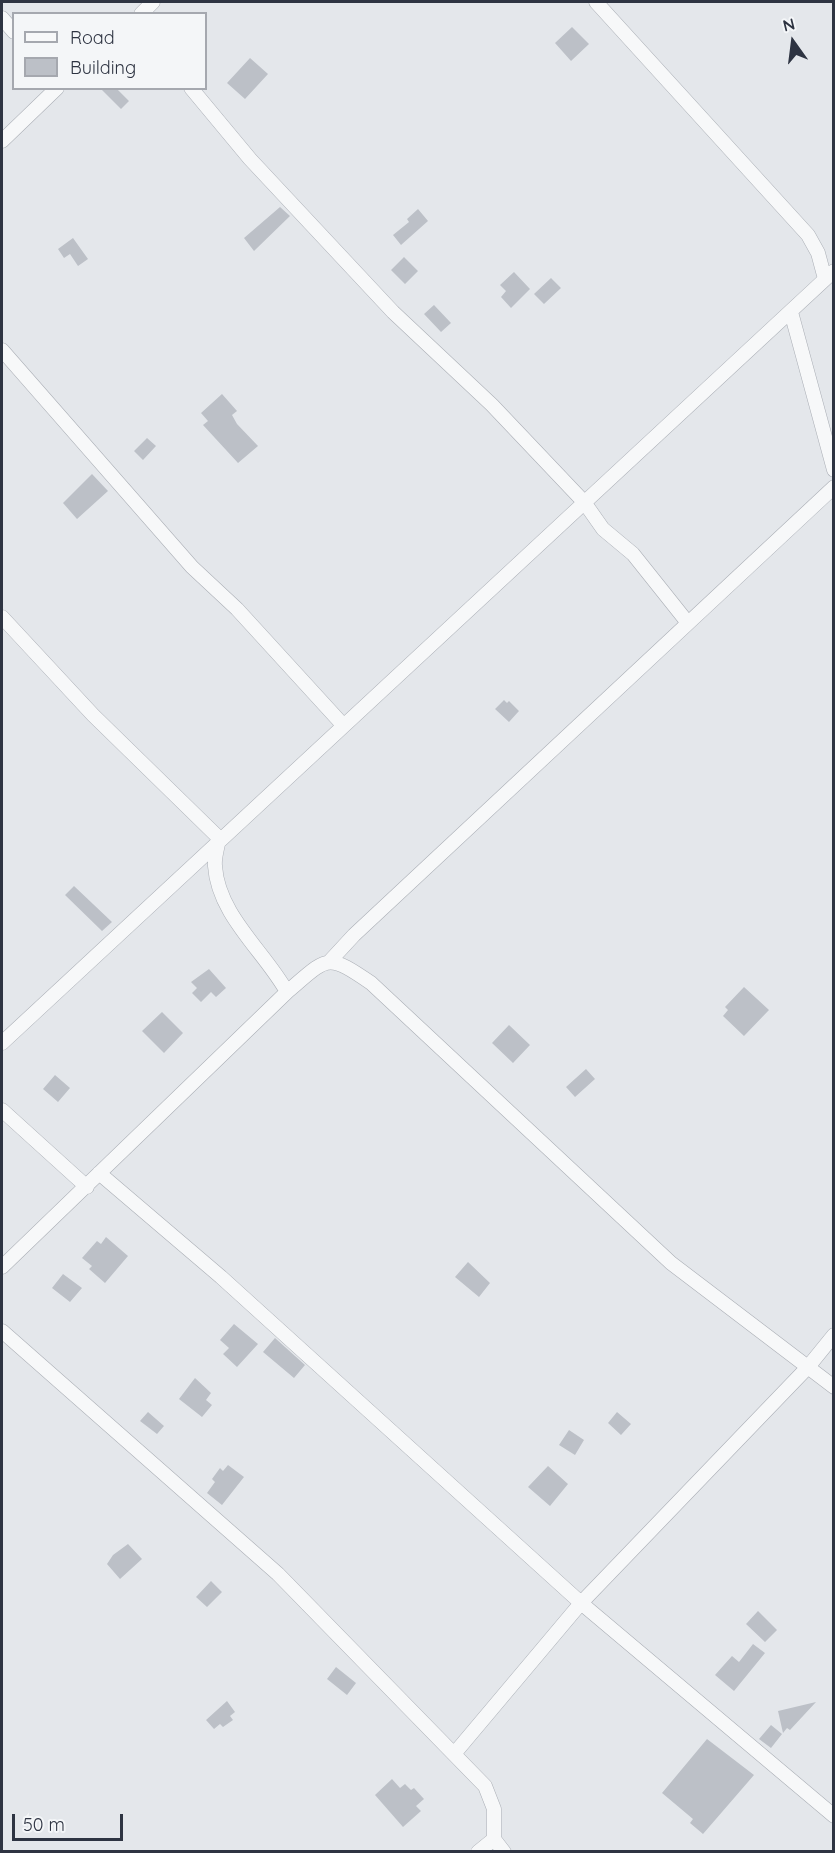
<!DOCTYPE html>
<html>
<head>
<meta charset="utf-8">
<style>
	body { margin:0 }
	#map { position:relative; width:835px; height:1853px; overflow:hidden; background:#e4e7eb; font-family:Quicksand,sans-serif }
	canvas { display:block }
	.frame { position:absolute; inset:0; border:3px solid #2e3442; pointer-events:none }
	.legend { position:absolute; left:12px; top:12px; width:195px; height:78px; box-sizing:border-box; background:#f4f6f8; border:2px solid #a5a8af; margin:0; padding:8px 10px; list-style:none; font-size:18px; color:#2e3442 }
	.legend li { display:flex; align-items:center; gap:12px; height:30px }
	.legend b { width:30px; border:2px solid #a5a8af }
	.north { position:absolute; left:763px; top:12px; width:60px; height:60px; -webkit-text-stroke:4px #f4f6f8; paint-order:stroke; rotate:346deg; font-size:16px; font-weight:700; line-height:24px; text-align:center; color:#2e3442 }
	.north::after { content:''; display:block; margin:auto; width:21px; height:27px; background:#2e3442; clip-path:polygon(50% 0,100% 100%,50% 72%,0 100%) }
	.scale { position:absolute; left:12px; top:1814px; width:111px; height:27px; box-sizing:border-box; border:3px solid #2e3442; border-top:0; padding-left:8px; font-size:18px; line-height:21px; white-space:nowrap; color:#2e3442; -webkit-text-stroke:4px #f4f6f8; paint-order:stroke }
</style>
</head>
<body>
<div id="map">
<canvas width="835" height="1853"></canvas>
<div class="frame"></div>
<ul class="legend">
<li><b style="height:8px;background:#f7f8f9"></b>Road</li>
<li><b style="height:16px;background:#bcc0c7"></b>Building</li>
</ul>
<div class="north">N</div>
<div class="scale">50 m</div>
</div>
<script>
const ctx = document.querySelector('canvas').getContext('2d');
ctx.lineJoin = 'round';
function fillPath(path, color) {
  ctx.fillStyle = color;
  ctx.fill(path, 'evenodd');
}
function stroke(path, color, width, dash) {
  ctx.strokeStyle = color;
  ctx.lineWidth = width;
  ctx.lineCap = dash ? 'butt' : 'round';
  ctx.setLineDash(dash || []);
  ctx.stroke(path);
}
fillPath(new Path2D(`
	M 572,27 L 589,44 L 571,61 L 555,43 Z
	M 250,58 L 268,74 L 245,99 L 227,83 Z
	M 100,88 L 116,88 L 129,101 L 121,109 Z
	M 280,207 L 290,216 L 254,251 L 244,238 Z
	M 418,209 L 428,221 L 401,245 L 393,235 L 409,222 L 407,219 Z
	M 73,238 L 88,259 L 78,266 L 70,254 L 64,258 L 58,249 Z
	M 404,257 L 418,271 L 405,284 L 391,270 Z
	M 514,272 L 530,289 L 511,308 L 501,297 L 506,291 L 500,285 Z
	M 551,278 L 561,288 L 544,304 L 534,294 Z
	M 434,305 L 451,323 L 441,332 L 424,314 Z
	M 222,394 L 237,411 L 232,415 L 237,424 L 258,446 L 238,463 L 203,425 L 208,421 L 201,413 Z
	M 147,438 L 156,446 L 143,460 L 134,451 Z
	M 92,474 L 108,491 L 77,519 L 63,503 Z
	M 504,700 L 507,703 L 509,701 L 519,711 L 509,722 L 495,709 Z
	M 74,886 L 112,922 L 102,931 L 65,895 Z
	M 209,969 L 226,988 L 216,997 L 211,992 L 201,1002 L 192,993 L 197,988 L 191,982 Z
	M 744,987 L 769,1010 L 744,1036 L 723,1016 L 728,1010 L 725,1007 Z
	M 162,1012 L 183,1033 L 164,1053 L 142,1031 Z
	M 509,1025 L 530,1045 L 513,1063 L 492,1043 Z
	M 586,1069 L 595,1079 L 575,1097 L 566,1087 Z
	M 55,1075 L 70,1088 L 58,1102 L 43,1089 Z
	M 106,1237 L 128,1256 L 105,1283 L 89,1269 L 92,1266 L 82,1258 L 97,1241 L 101,1244 Z
	M 468,1262 L 490,1283 L 479,1297 L 455,1277 Z
	M 63,1274 L 82,1288 L 70,1302 L 52,1288 Z
	M 234,1324 L 258,1344 L 237,1367 L 223,1354 L 229,1348 L 220,1340 Z
	M 275,1338 L 305,1365 L 294,1378 L 263,1352 Z
	M 195,1378 L 211,1393 L 206,1400 L 212,1405 L 202,1417 L 179,1399 Z
	M 148,1412 L 164,1426 L 157,1434 L 140,1421 Z
	M 617,1412 L 631,1424 L 621,1435 L 608,1423 Z
	M 569,1430 L 584,1440 L 575,1455 L 559,1445 Z
	M 228,1465 L 244,1477 L 222,1505 L 207,1493 L 215,1482 L 212,1479 L 220,1468 L 223,1471 Z
	M 548,1466 L 568,1484 L 550,1506 L 528,1487 Z
	M 128,1544 L 142,1559 L 120,1579 L 107,1564 L 113,1555 Z
	M 211,1581 L 222,1592 L 207,1607 L 196,1597 Z
	M 758,1611 L 777,1630 L 765,1642 L 746,1624 Z
	M 753,1644 L 765,1653 L 734,1691 L 715,1675 L 732,1656 L 739,1662 Z
	M 336,1667 L 356,1683 L 347,1695 L 327,1679 Z
	M 227,1701 L 235,1712 L 230,1716 L 233,1720 L 223,1727 L 220,1724 L 214,1729 L 206,1720 Z
	M 816,1702 L 790,1730 L 787,1728 L 783,1733 L 778,1711 Z
	M 771,1725 L 782,1734 L 771,1748 L 759,1739 Z
	M 707,1739 L 754,1775 L 703,1834 L 690,1823 L 693,1819 L 662,1793 Z
	M 392,1779 L 400,1788 L 405,1784 L 411,1790 L 414,1788 L 424,1799 L 416,1806 L 421,1811 L 403,1827 L 375,1795 Z`), '#bcc0c7');
const street = new Path2D(`
	M 596,2 L 808,235 L 818,253 L 825,279
	M 141,14 L 153,2
	M 2,18 L 14,32
	M 191,88 L 250,159 L 393,312 L 492,405 L 584,502 L 603,529 L 633,554 L 688,623
	M 2,141 L 57,88
	M 791,312 L 834,470
	M 2,350 L 192,567 L 237,609 L 343,725
	M 2,617 L 93,715 L 219,838 C 218,847 214,857 215,866 C 218,915 265,952 287,992
	M 330,961 L 354,935 L 834,487
	M 2,1043 L 834,271
	M 2,1110 L 87,1187
	M 99,1173 L 221,1277 L 581,1603 L 834,1816
	M 2,1267 L 287,992 C 328,957 326,952 371,983 L 671,1263 L 834,1387
	M 2,1331 L 278,1574 L 485,1786 L 494,1809 L 494,1839 L 504,1852
	M 454,1754 L 581,1603 L 808,1367 L 834,1335
	M 478,1852 L 494,1839`);
stroke(street, '#aaaeb5', 15);
stroke(street, '#f7f8f9', 14);
</script>
</body>
</html>
